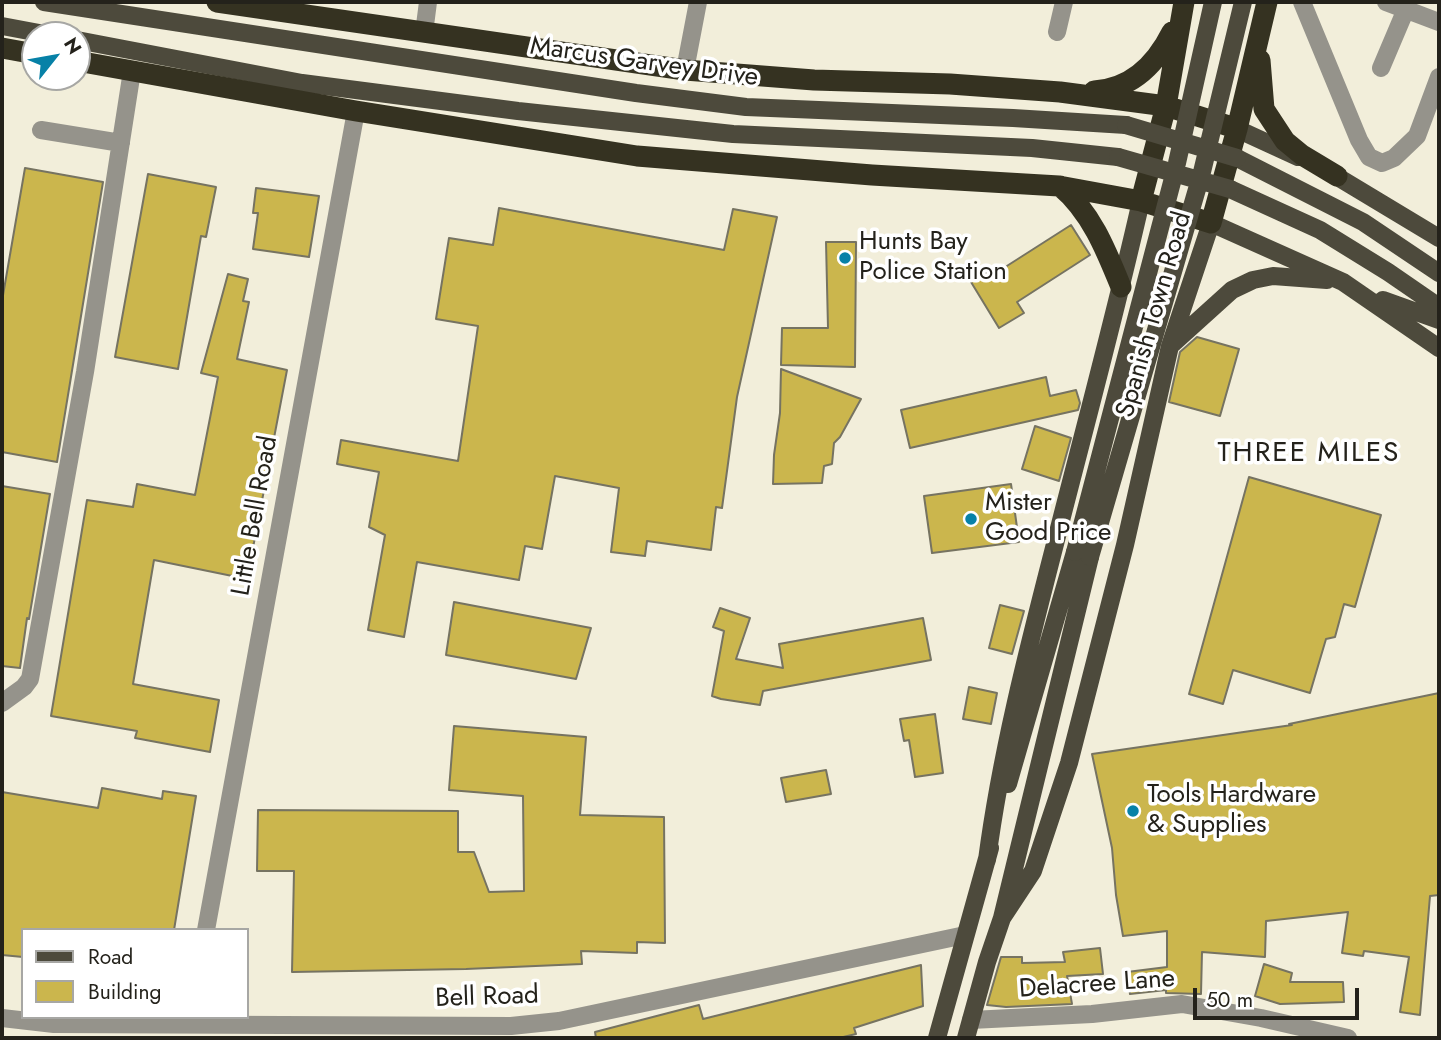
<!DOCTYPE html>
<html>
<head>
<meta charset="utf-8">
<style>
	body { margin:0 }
	#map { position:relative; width:1441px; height:1040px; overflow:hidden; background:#f2eeda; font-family:Jost,sans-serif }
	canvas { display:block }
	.frame { position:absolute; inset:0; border:4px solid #24221b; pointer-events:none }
	.legend { position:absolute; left:21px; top:928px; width:228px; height:91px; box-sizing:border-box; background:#fff; border:2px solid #a7a7a4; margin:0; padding:9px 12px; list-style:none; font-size:21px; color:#24221b }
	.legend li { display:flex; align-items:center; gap:14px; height:35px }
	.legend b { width:35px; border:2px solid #a7a7a4 }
	.north { position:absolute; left:21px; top:21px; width:70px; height:70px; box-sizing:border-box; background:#fff; border:2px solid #a7a7a4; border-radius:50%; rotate:59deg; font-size:19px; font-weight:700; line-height:28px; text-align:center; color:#24221b }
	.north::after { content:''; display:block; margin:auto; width:24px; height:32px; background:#0781a7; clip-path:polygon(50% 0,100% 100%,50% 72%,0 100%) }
	.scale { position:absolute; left:1193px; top:988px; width:166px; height:32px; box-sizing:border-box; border:4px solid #24221b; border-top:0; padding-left:9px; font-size:21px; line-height:24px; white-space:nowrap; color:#24221b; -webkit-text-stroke:5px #fff; paint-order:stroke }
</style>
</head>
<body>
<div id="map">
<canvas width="1441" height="1040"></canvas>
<div class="frame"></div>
<ul class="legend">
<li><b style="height:9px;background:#4d4a3c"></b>Road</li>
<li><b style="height:19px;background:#cbb64d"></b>Building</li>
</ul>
<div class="north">N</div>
<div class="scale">50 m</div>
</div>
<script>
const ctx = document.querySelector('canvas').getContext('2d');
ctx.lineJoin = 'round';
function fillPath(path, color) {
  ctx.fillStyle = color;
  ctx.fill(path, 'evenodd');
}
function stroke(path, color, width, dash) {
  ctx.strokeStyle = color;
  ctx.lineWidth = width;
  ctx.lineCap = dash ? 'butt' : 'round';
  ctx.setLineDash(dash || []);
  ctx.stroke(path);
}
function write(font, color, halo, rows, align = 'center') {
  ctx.font = font + ' Jost,sans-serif';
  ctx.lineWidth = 7;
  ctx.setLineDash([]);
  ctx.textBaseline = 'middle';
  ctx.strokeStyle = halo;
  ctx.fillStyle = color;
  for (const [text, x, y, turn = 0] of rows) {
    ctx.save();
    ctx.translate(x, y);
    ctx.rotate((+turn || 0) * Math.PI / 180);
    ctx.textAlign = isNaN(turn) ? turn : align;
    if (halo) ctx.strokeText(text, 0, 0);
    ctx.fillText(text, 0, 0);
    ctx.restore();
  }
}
const building = new Path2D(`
	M 25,168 L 103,182 L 57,462 L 2,452 L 2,301 Z
	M 148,174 L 216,187 L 206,237 L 201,236 L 178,369 L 115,357 Z
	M 256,188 L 319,196 L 309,257 L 253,249 L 258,213 L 253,213 Z
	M 499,208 L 724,250 L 733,209 L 777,217 L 737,397 L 722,508 L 716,507 L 711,550 L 647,541 L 645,556 L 611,552 L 619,488 L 555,476 L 542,549 L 525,546 L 519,580 L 417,562 L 404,637 L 368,630 L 385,535 L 369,527 L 379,472 L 337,464 L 341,440 L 458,461 L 478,326 L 436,319 L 449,238 L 493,245 Z
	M 1071,225 L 1090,255 L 1017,302 L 1024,313 L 999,328 L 971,282 L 996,267 L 999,271 Z
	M 826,242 L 856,242 L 855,367 L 781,365 L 782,328 L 828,328 Z
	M 228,274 L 248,279 L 243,301 L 249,302 L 237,359 L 287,370 L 247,579 L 154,560 L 133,684 L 219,700 L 210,752 L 135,738 L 137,731 L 51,716 L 87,500 L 133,507 L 137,484 L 195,495 L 218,377 L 201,373 Z
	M 1197,337 L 1239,349 L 1220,416 L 1169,402 L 1180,352 Z
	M 781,369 L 861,399 L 840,437 L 834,443 L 832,464 L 824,466 L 822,483 L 773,484 L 774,455 L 780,413 Z
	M 1046,377 L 1050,396 L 1076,390 L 1080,403 L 1078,410 L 910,448 L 901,410 Z
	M 1035,426 L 1071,438 L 1059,481 L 1022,469 Z
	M 1249,477 L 1381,515 L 1355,607 L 1344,604 L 1335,637 L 1326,639 L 1310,693 L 1233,670 L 1223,704 L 1189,694 Z
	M 1011,484 L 1019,542 L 932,553 L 924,496 Z
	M 2,486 L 50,494 L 29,619 L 27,618 L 20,668 L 2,666 Z
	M 454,602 L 591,628 L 576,679 L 446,655 Z
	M 1000,605 L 1024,611 L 1012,654 L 989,648 Z
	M 720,608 L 750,618 L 736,659 L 783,668 L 779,644 L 923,618 L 931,660 L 763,691 L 760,705 L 721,699 L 712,696 L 724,631 L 713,627 Z
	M 969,687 L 997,693 L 991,724 L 963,719 Z
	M 1439,693 L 1439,895 L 1430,896 L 1420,1015 L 1400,1012 L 1409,957 L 1364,951 L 1363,956 L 1342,953 L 1348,912 L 1266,921 L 1265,957 L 1202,952 L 1201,994 L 1166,993 L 1166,990 L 1130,994 L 1127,972 L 1167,967 L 1167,931 L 1123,936 L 1116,895 L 1112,848 L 1092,754 L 1292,725 L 1289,724 Z
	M 935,714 L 943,773 L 915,777 L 909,740 L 904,741 L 900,719 Z
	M 454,726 L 586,737 L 580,815 L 664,817 L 665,943 L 637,942 L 637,953 L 581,951 L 582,964 L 466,969 L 292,972 L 294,871 L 257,871 L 258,810 L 458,811 L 458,852 L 474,852 L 489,892 L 524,891 L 523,796 L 449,790 Z
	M 826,770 L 831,794 L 786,802 L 781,778 Z
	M 102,788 L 162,799 L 163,791 L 196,796 L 174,930 L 23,930 L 23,957 L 2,955 L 2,792 L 98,808 Z
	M 1100,948 L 1103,974 L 1067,976 L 1072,1004 L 1006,1007 L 987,1005 L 1001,957 L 1022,957 L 1022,963 L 1065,962 L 1063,952 Z
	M 1264,964 L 1292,973 L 1290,982 L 1343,982 L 1344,1002 L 1280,1004 L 1255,996 Z
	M 921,965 L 923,1006 L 854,1028 L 856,1034 L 839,1038 L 596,1038 L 595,1032 L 699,1005 L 703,1019 Z`);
fillPath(building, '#cbb64d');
stroke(building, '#767361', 2);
stroke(new Path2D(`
	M 1302,2 L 1359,140 L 1369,157 L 1382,163 L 1394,158 L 1417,136 L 1439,77
	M 1386,2 L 1439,22
	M 1057,32 L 1064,2
	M 424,33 L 428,2
	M 1381,68 L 1406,9
	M 685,70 L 698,2
	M 41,130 L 121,143
	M 2,703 L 24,687 L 30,679 L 85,372 L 132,71
	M 206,930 L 356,111
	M 2,1018 L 54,1024 L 511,1026 L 559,1021 L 965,935
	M 971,1020 L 1092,1014 L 1182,1004 L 1261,1018 L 1348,1038`), '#95938b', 18);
stroke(new Path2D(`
	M 44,2 L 636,93 L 746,107 L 1013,118 L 1126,125
	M 2,26 L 50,35
	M 77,40 L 302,83 L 518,111 L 733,134 L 1032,148 L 1118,157
	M 1237,129 L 1298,157
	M 1237,158 L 1363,222 L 1439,273
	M 1326,170 L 1439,238
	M 1230,189 L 1320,230 L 1388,272 L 1439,307
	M 1383,300 L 1439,320
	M 1170,346 L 1232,290 L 1253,280 L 1273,276 L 1327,280
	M 1008,784 L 1075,552
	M 987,860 C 1001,753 1028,649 1055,544 C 1084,430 1115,316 1141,201
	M 1002,918 L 1033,871 L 1069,763 L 1125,545 L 1170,346 L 1211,223 L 1343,282 L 1439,348
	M 937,1038 L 990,848
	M 966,1038 L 987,962 L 1002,918 L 1090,557`), '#4d4a3c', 18);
stroke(new Path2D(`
	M 217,2 L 685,70 L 814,80 L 950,84 L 1060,92 L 1166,106 L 1232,127
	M 2,48 L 35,54
	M 1260,60 L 1264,109 L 1285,141 L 1302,155 L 1337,176
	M 77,61 L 356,111 L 637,156 L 872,175 L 1059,186 L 1141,201 L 1211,223 L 1237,129 L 1267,2
	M 1094,91 C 1132,89 1156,64 1172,32
	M 1060,186 C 1091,212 1106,250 1121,287
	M 1141,201 L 1166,106 L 1184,2`), '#353221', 21);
stroke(new Path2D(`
	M 1126,125 L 1237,158
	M 1118,157 L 1230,189
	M 1075,552 L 1177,163 L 1213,2
	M 1090,557 L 1202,172 L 1243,2`), '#4d4a3c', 18);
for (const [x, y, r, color] of [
	[845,258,7,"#0781a7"],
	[971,519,7,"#0781a7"],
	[1133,811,7,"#0781a7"]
]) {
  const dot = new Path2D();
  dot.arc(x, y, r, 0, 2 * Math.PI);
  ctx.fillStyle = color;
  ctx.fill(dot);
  stroke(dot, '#fff', 2.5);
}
write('26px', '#24221b', '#fff', [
	["Marcus Garvey Drive",644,63,8],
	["Spanish Town Road",1155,315,-74],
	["Little Bell Road",256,516,-80],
	["Delacree Lane",1097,985,-4],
	["Bell Road",487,998,-2]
]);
write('26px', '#24221b', '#fff', [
	["Hunts Bay",859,243],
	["Police Station",859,273],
	["Mister",985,504],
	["Good Price",985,534],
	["Tools Hardware",1147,796],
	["& Supplies",1147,826]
], 'left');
ctx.letterSpacing = '2px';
write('28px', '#24221b', '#fff', [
	["THREE MILES",1309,454]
]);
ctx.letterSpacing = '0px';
</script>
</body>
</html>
